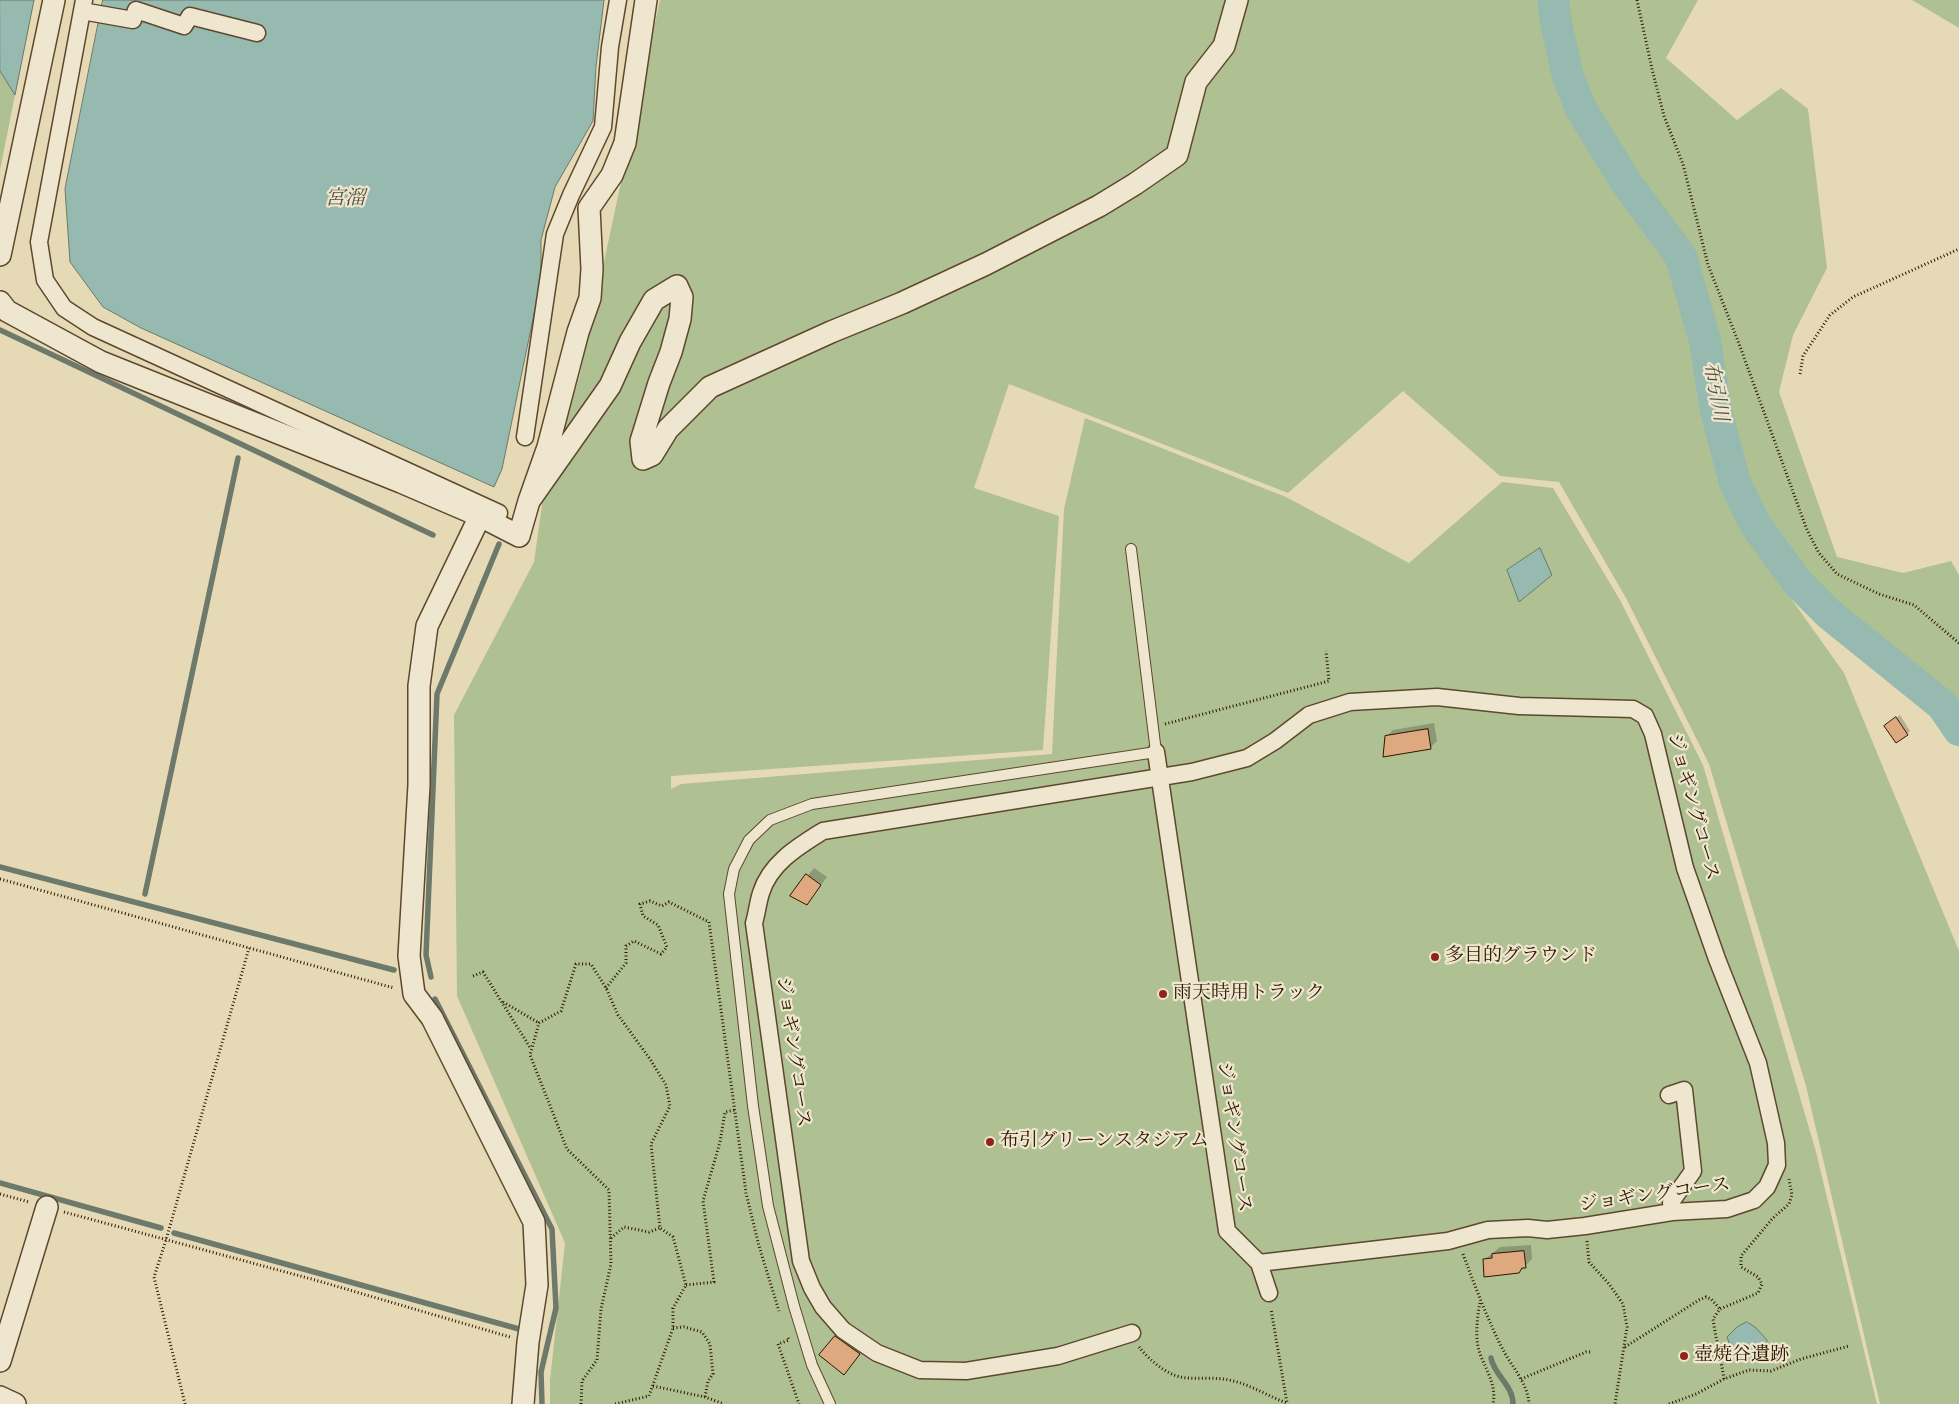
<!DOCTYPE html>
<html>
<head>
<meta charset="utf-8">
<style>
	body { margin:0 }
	canvas { display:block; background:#e6d9b5 }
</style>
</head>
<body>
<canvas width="1959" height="1404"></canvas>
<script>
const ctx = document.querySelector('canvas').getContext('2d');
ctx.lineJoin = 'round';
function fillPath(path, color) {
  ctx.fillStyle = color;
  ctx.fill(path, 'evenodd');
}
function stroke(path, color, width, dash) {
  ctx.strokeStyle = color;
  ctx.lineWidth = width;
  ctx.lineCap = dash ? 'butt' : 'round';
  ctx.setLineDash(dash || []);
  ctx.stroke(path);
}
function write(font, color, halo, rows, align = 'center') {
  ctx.font = font + ' "IM FELL DW Pica","Noto Serif JP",serif';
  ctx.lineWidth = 4.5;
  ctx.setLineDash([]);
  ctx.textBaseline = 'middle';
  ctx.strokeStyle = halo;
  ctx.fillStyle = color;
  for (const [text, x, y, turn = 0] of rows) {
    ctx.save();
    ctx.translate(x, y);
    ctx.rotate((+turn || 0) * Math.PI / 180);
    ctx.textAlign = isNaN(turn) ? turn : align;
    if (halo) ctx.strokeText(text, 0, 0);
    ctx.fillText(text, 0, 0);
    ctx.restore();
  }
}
fillPath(new Path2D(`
	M 0,0 L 34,0 L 0,170 Z
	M 660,0 L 1698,0 L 1666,58 L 1737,120 L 1781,88 L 1808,109 L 1827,268 L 1793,335 L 1779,392 L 1837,557 L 1903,573 L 1951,561 L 1959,575 L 1959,743 L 1946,729 L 1785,590 L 1844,673 L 1959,951 L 1959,1404 L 1880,1404 L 1806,1086 L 1709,764 L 1626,598 L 1559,482 L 1500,476 L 1403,391 L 1288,493 L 1009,384 L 974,488 L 1059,516 L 1043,750 L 671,776 L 671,789 L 681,784 L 1052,754 L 1064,509 L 1085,418 L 1286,497 L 1409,563 L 1502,482 L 1553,488 L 1620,600 L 1703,765 L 1816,1152 L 1877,1404 L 550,1404 L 550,1380 L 565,1243 L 457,996 L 454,715 L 534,562 L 543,498 L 580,374 Z
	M 1912,0 L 1959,0 L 1959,28 Z`), '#afc092');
const water = new Path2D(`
	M 0,0 L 34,0 L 15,95 L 0,71 Z
	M 103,0 L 604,0 L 596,66 L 593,121 L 555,187 L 541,240 L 541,280 L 502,469 L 494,487 L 141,328 L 103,307 L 70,262 L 65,189 Z
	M 1540,548 L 1552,575 L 1519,602 L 1507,570 Z
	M 1747,1322 L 1755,1327 L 1767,1340 L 1765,1355 L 1757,1360 L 1739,1358 L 1731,1348 L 1727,1337 L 1737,1327 Z`);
fillPath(water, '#96bab0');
stroke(water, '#6d796a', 1);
fillPath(new Path2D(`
	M 1900,715 L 1910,731 L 1907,734 L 1889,723 Z
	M 1434,723 L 1437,741 L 1430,748 L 1386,737 L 1393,730 Z
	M 814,868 L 827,877 L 807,904 L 792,895 Z
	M 1531,1245 L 1532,1259 L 1519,1272 L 1484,1260 L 1500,1247 Z
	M 843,1330 L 866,1347 L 844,1374 L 836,1337 Z`), '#0003');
stroke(new Path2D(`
	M 0,330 L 433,535
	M 0,867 L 394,970
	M 145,894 L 238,458
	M 431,977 L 426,955 L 437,694 L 499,544
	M 435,999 L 552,1229 L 556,1308 L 541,1372 L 542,1404
	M 0,1183 L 161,1228
	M 174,1233 L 519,1329
	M 1491,1358 C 1494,1375 1513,1385 1513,1404`), '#6d796a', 5.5);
stroke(new Path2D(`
	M 1553,0 L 1556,23 L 1568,76 L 1581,109 L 1628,185 L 1681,257 L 1705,341 L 1716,411 L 1735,483 L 1755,524 L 1797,582 L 1828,613 L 1942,705 L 1959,730`), '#96bab0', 32);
const building = new Path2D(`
	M 1896,717 L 1908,735 L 1896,743 L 1884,726 Z
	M 1428,729 L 1431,749 L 1383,757 L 1385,736 Z
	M 806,874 L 821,885 L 807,905 L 790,896 Z
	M 1524,1251 L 1526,1268 L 1522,1268 L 1519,1273 L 1484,1277 L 1483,1259 L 1492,1258 L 1492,1254 Z
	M 835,1336 L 860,1354 L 844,1375 L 819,1355 Z`);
fillPath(building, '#dea97f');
stroke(building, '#2f1700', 1);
const service = new Path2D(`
	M 830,1404 L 812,1365 L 794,1306 L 768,1206 L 753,1106 L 729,894 L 734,869 L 749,840 L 770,820 L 812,804 L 1156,752 L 1131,549`);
const pedestrian = new Path2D(`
	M 84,0 L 39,242 L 45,280 L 64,308 L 93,327 L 499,513
	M 82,11 L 133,20 L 136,10 L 184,26 L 190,16 L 257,33
	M 525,437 L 555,234 L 571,195 L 603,127 L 610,47 L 618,0
	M 1156,752 L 1227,1231 L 1259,1263 L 1269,1293
	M 1669,1095 L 1684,1090 L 1693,1171 L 1671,1202 L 1672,1212
	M 1132,1333 L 1058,1356 L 966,1371 L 920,1370 L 877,1353 L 843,1330 L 823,1307 L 812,1288 L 801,1261 L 754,923 C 757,913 758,902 761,893 C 770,863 799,846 823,831 L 1192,772 L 1247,758 L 1275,741 L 1309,715 L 1350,702 L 1437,697 L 1519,706 L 1633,709 L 1645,716 L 1653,734 L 1685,868 L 1717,959 L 1758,1063 L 1776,1143 L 1777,1165 L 1767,1187 L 1754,1200 L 1727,1209 L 1672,1212 L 1585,1226 L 1547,1230 L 1528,1228 L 1488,1230 L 1448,1241 L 1259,1263`);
const minor = new Path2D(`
	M 0,255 L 54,0
	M 0,302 L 7,311 L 101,362 L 401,482 L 480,516 L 519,536 L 529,501 L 548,447 L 578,332 L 590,298 L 592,269 L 589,208 L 612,175 L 625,143 L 646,0
	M 529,501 L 610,386 L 630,342 L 654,300 L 677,286 L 682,297 L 680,319 L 671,352 L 659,383 L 641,441 L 643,459 L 652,455 L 668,429 L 710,387 L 831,332 L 902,303 L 986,264 L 1099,206 L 1135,184 L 1177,155 L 1196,82 L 1224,46 L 1237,0
	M 480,516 L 427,626 L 419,686 L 419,785 L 409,956 L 414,994 L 432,1018 L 534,1222 L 537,1285 L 528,1342 L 523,1404
	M 0,1361 L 47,1207
	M 0,1397 L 15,1404`);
stroke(service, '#5d482d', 12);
stroke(pedestrian, '#5d482d', 19);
stroke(minor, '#5d482d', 24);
stroke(new Path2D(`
	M 1637,0 L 1652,69 L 1664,116 L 1683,164 L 1708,265 L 1738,341 L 1807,530 L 1819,553 L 1837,574 L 1879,594 L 1914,605 L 1959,643
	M 1800,374 L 1803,356 L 1830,315 L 1853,297 L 1959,249
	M 1165,724 L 1329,681 L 1326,651
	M 0,879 L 394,988
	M 473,976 L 483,972 L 531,1049
	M 606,988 L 626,963 L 626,946 L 634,941 L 661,954 L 667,947 L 658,925 L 643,916 L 640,904 L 650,901 L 662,906 L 669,902 L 709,922 L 746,1193 L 759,1246 L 779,1311
	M 503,1002 L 539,1023
	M 0,1194 L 29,1202
	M 64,1212 L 315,1280 L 510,1337
	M 611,1238 L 624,1227 L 649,1232 L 660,1228
	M 1587,1241 L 1589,1262 L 1609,1284 L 1623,1304 L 1627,1327 L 1615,1404
	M 1463,1254 C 1475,1286 1487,1318 1502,1348 C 1511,1366 1528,1383 1529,1404
	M 686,1285 L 714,1282 L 703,1201 L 720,1142 L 725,1112 L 735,1110
	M 1480,1303 C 1477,1318 1475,1336 1479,1351 C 1485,1369 1497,1384 1493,1404
	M 673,1328 L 684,1327 L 702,1332 L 710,1344 L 713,1374 L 708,1381 L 705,1397
	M 788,1338 L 789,1340 L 778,1344 L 799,1404
	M 1139,1347 C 1150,1361 1169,1377 1187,1378 C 1201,1379 1216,1377 1229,1380 C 1250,1384 1267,1396 1287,1403 L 1271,1309
	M 1625,1347 L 1699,1300 L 1706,1297 L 1711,1299 L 1720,1309
	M 1521,1379 L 1586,1352 L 1591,1352
	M 1724,1379 C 1721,1359 1716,1340 1713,1319 L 1720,1309 L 1758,1293 L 1762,1284 L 1758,1277 L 1741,1267 L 1741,1256 L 1773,1218 L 1789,1204 L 1792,1195 L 1789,1179
	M 653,1386 L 705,1397 L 724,1404
	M 185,1404 L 154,1277 L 166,1240 L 249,948
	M 581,1404 L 582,1381 L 597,1360 L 601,1309 L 611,1264 L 609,1190 L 567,1149 L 530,1055 L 539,1023 L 561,1011 L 576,964 L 591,964 L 606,988 L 618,1015 L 650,1059 L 666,1085 L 670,1106 L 651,1144 L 660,1228 L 673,1237 L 686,1285 L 673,1308 L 673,1328 L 649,1396 L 615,1404
	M 1669,1404 L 1696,1394 L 1724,1379 L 1749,1370 L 1771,1371 L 1801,1359 L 1849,1346`), '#2f1700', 3, [1, 2.5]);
stroke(service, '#efe6cf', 10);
stroke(pedestrian, '#efe6cf', 16);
stroke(minor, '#efe6cf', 21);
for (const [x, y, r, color] of [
	[1435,957,5,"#8f2418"],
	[1163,994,5,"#8f2418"],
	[990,1142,5,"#8f2418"],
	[1684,1356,5,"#8f2418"]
]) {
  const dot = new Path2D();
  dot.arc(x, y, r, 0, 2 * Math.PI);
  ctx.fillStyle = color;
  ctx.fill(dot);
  stroke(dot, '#efe6cf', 2);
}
write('19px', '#2f1700', '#efe6cf', [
	["ジョギングコース",1692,807,75],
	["ジョギングコース",792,1052,82],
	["ジョギングコース",1233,1137,82],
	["ジョギングコース",1655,1196,-8]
]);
write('19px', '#2f1700', '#efe6cf', [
	["多目的グラウンド",1445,957],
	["雨天時用トラック",1173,994],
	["布引グリーンスタジアム",1000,1142],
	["壺焼谷遺跡",1694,1356]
], 'left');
write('italic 20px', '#53503e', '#efe6cf', [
	["宮溜",345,200],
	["布引川",1714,392,79]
]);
</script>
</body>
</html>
